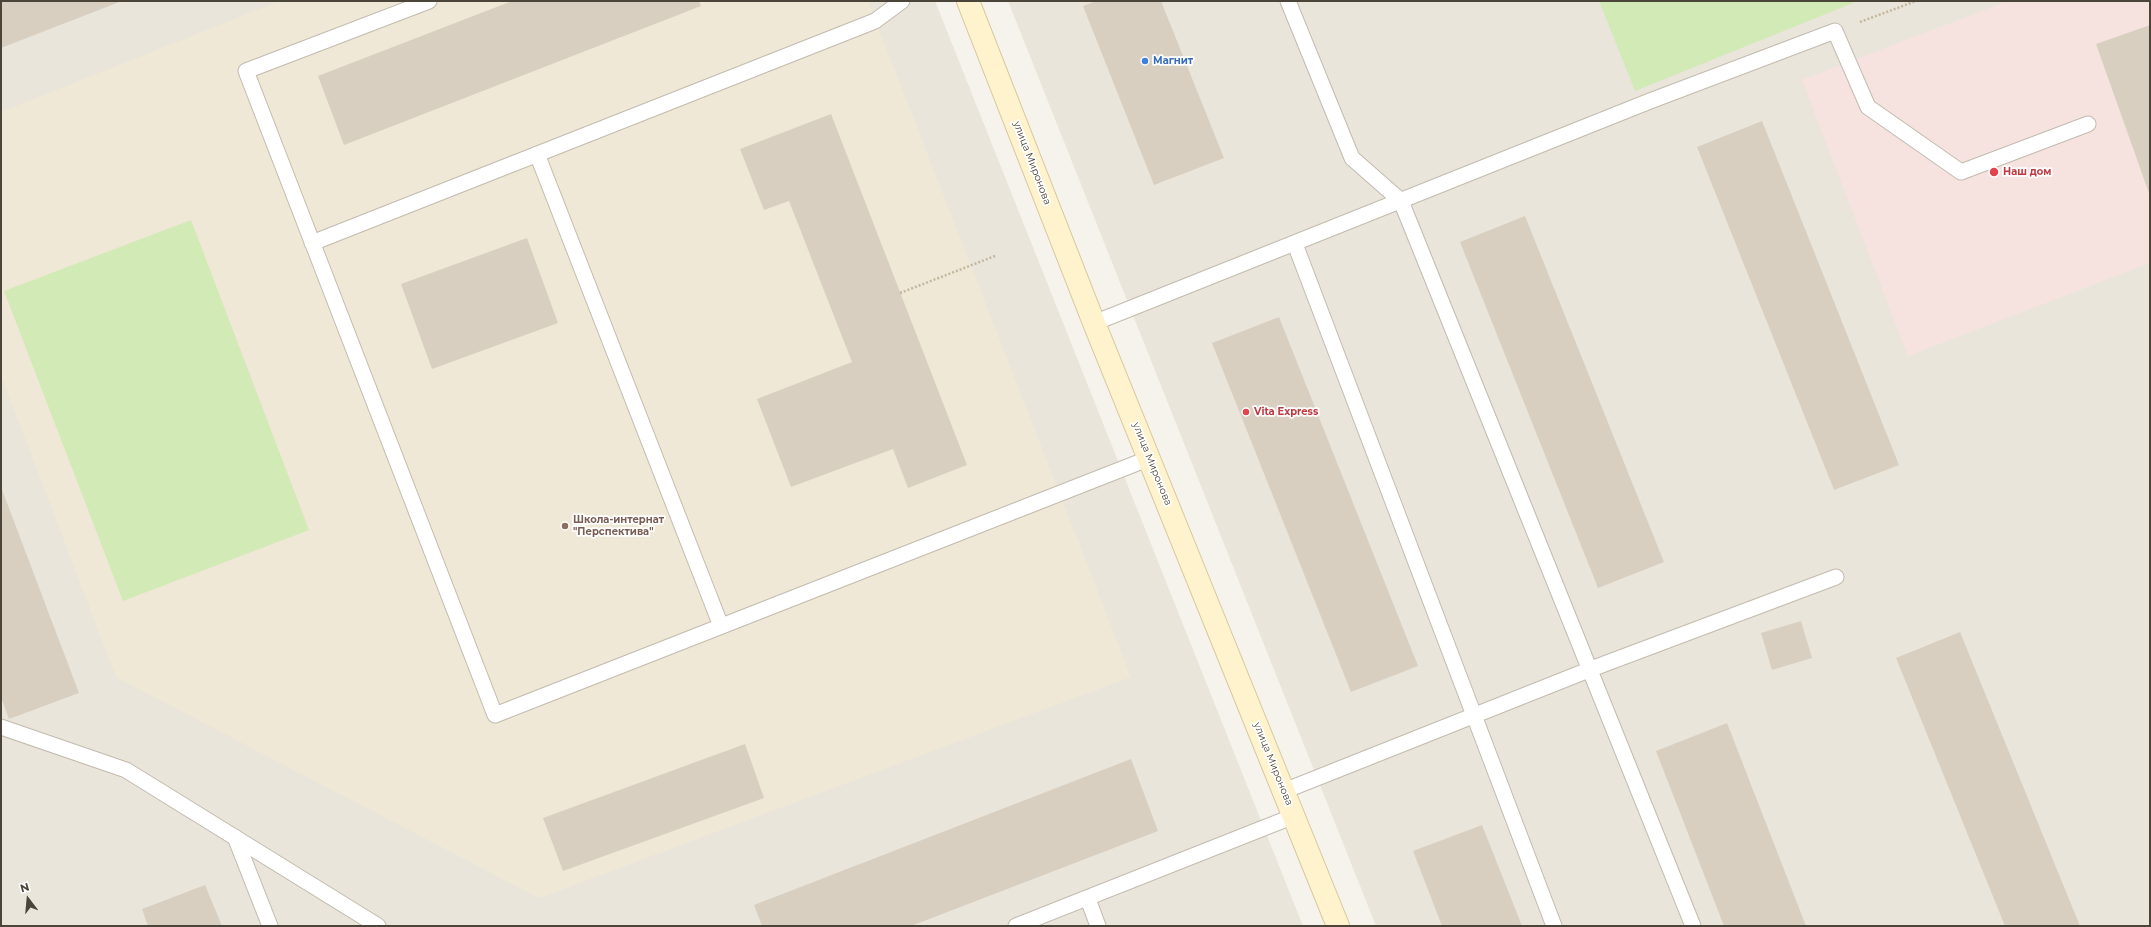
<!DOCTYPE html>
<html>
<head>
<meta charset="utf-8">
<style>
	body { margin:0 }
	#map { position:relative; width:2151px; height:927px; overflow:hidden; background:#f6f3ec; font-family:Montserrat,sans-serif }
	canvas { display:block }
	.frame { position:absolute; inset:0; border:2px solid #4b4439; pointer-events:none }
	.north { position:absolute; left:8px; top:879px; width:40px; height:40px; -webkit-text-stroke:3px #fff; paint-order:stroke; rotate:344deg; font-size:11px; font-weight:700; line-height:16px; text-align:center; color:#4b4439 }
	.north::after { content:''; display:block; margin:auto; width:14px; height:18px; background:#4b4439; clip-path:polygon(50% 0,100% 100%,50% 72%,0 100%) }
</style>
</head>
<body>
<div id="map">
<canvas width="2151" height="927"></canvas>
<div class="frame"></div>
<div class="north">N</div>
</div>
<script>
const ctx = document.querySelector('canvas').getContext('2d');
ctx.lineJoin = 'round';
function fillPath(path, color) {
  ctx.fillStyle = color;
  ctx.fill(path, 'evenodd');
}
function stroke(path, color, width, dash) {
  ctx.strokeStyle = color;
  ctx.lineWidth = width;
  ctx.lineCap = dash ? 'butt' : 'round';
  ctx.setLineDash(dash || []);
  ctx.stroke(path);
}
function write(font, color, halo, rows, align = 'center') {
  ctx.font = font + ' Montserrat,sans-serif';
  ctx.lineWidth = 3.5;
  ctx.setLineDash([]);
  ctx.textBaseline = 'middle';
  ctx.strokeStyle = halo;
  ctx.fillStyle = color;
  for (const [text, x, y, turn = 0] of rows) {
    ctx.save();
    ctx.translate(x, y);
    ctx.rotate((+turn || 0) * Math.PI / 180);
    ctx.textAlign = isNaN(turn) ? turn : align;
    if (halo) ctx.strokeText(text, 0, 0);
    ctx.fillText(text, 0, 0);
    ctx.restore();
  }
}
fillPath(new Path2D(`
	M 1,1 L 935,1 L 1303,926 L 1,926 Z
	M 1008,1 L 2150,1 L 2150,926 L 1376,926 Z`), '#eae5da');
fillPath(new Path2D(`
	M 280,1 L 868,1 L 1131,677 L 539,898 L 116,677 L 1,375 L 1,112 Z`), '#efe8d6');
fillPath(new Path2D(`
	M 2008,1 L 2150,1 L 2150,263 L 1908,356 L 1802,80 Z`), '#f6e3e0');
fillPath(new Path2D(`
	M 1599,1 L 1858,1 L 1635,91 Z
	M 191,220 L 309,530 L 123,601 L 4,291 Z`), '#d2eab5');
fillPath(new Path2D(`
	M 1,1 L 122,1 L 1,48 Z
	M 512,1 L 699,1 L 701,6 L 344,145 L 318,76 Z
	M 1096,1 L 1161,1 L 1224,158 L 1154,185 L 1083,6 Z
	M 2150,25 L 2150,196 L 2096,44 Z
	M 831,114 L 967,465 L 908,488 L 893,449 L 791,487 L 757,399 L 852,362 L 789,201 L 764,210 L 740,149 Z
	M 1762,121 L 1899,465 L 1834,490 L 1697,147 Z
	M 1525,216 L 1664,562 L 1598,588 L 1460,242 Z
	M 527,238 L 558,323 L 432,369 L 401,284 Z
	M 1279,317 L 1418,666 L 1351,692 L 1212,343 Z
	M 1,487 L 79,693 L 9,719 L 1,697 Z
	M 1801,621 L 1812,658 L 1772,670 L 1761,633 Z
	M 1960,632 L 2080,926 L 2005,926 L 1896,658 Z
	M 1727,723 L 1806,926 L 1724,926 L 1656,751 Z
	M 745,744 L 764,798 L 563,871 L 543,818 Z
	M 1131,759 L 1158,831 L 911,926 L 762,926 L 754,905 Z
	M 1482,825 L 1522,926 L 1442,926 L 1413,851 Z
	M 205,885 L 222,926 L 148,926 L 142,909 Z`), '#d8cfc1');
const lane = new Path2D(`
	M 429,1 L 246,71 L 495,715 L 1150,458
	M 1288,1 L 1352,158 L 1401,201 L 1693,926
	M 537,154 L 721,626
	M 312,243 L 875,21 L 902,1
	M 1295,244 L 1554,926
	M 1094,323 L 1650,101 L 1835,31 L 1868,107 L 1961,172 L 2088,124
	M 1,727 L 126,770 L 378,926
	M 1284,791 L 1591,669 L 1836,577
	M 235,837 L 270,926
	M 1088,899 L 1098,926
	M 1016,926 L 1294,816`);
const secondary = new Path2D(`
	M 968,1 L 1094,323 L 1338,926`);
stroke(lane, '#c2bbae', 17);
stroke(secondary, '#d6c79b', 24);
stroke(new Path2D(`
	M 1860,22 L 1916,1
	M 900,293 L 995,256`), '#c4b79f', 2.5, [2, 2]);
stroke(lane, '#fff', 15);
stroke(secondary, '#fff3cd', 22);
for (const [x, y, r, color] of [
	[1145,61,4,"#3f7fe0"],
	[1994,172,5,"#e0444e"],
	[1246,412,4,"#e0444e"],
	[565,526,4,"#8d6e63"]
]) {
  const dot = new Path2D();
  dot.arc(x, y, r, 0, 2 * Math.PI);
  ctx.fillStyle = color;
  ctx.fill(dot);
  stroke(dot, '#fff', 1.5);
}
write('bold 10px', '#366cbe', '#fff', [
	["Магнит",1153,61]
], 'left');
write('10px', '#4b4439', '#fff', [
	["улица Миронова",1032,163,69],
	["улица Миронова",1152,464,68],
	["улица Миронова",1273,764,68]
]);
write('bold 10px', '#be3a42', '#fff', [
	["Наш дом",2003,172],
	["Vita Express",1254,412]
], 'left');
write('bold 10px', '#785e54', '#fff', [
	["Школа-интернат",573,520],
	["\"Перспектива\"",573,532]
], 'left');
</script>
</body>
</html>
